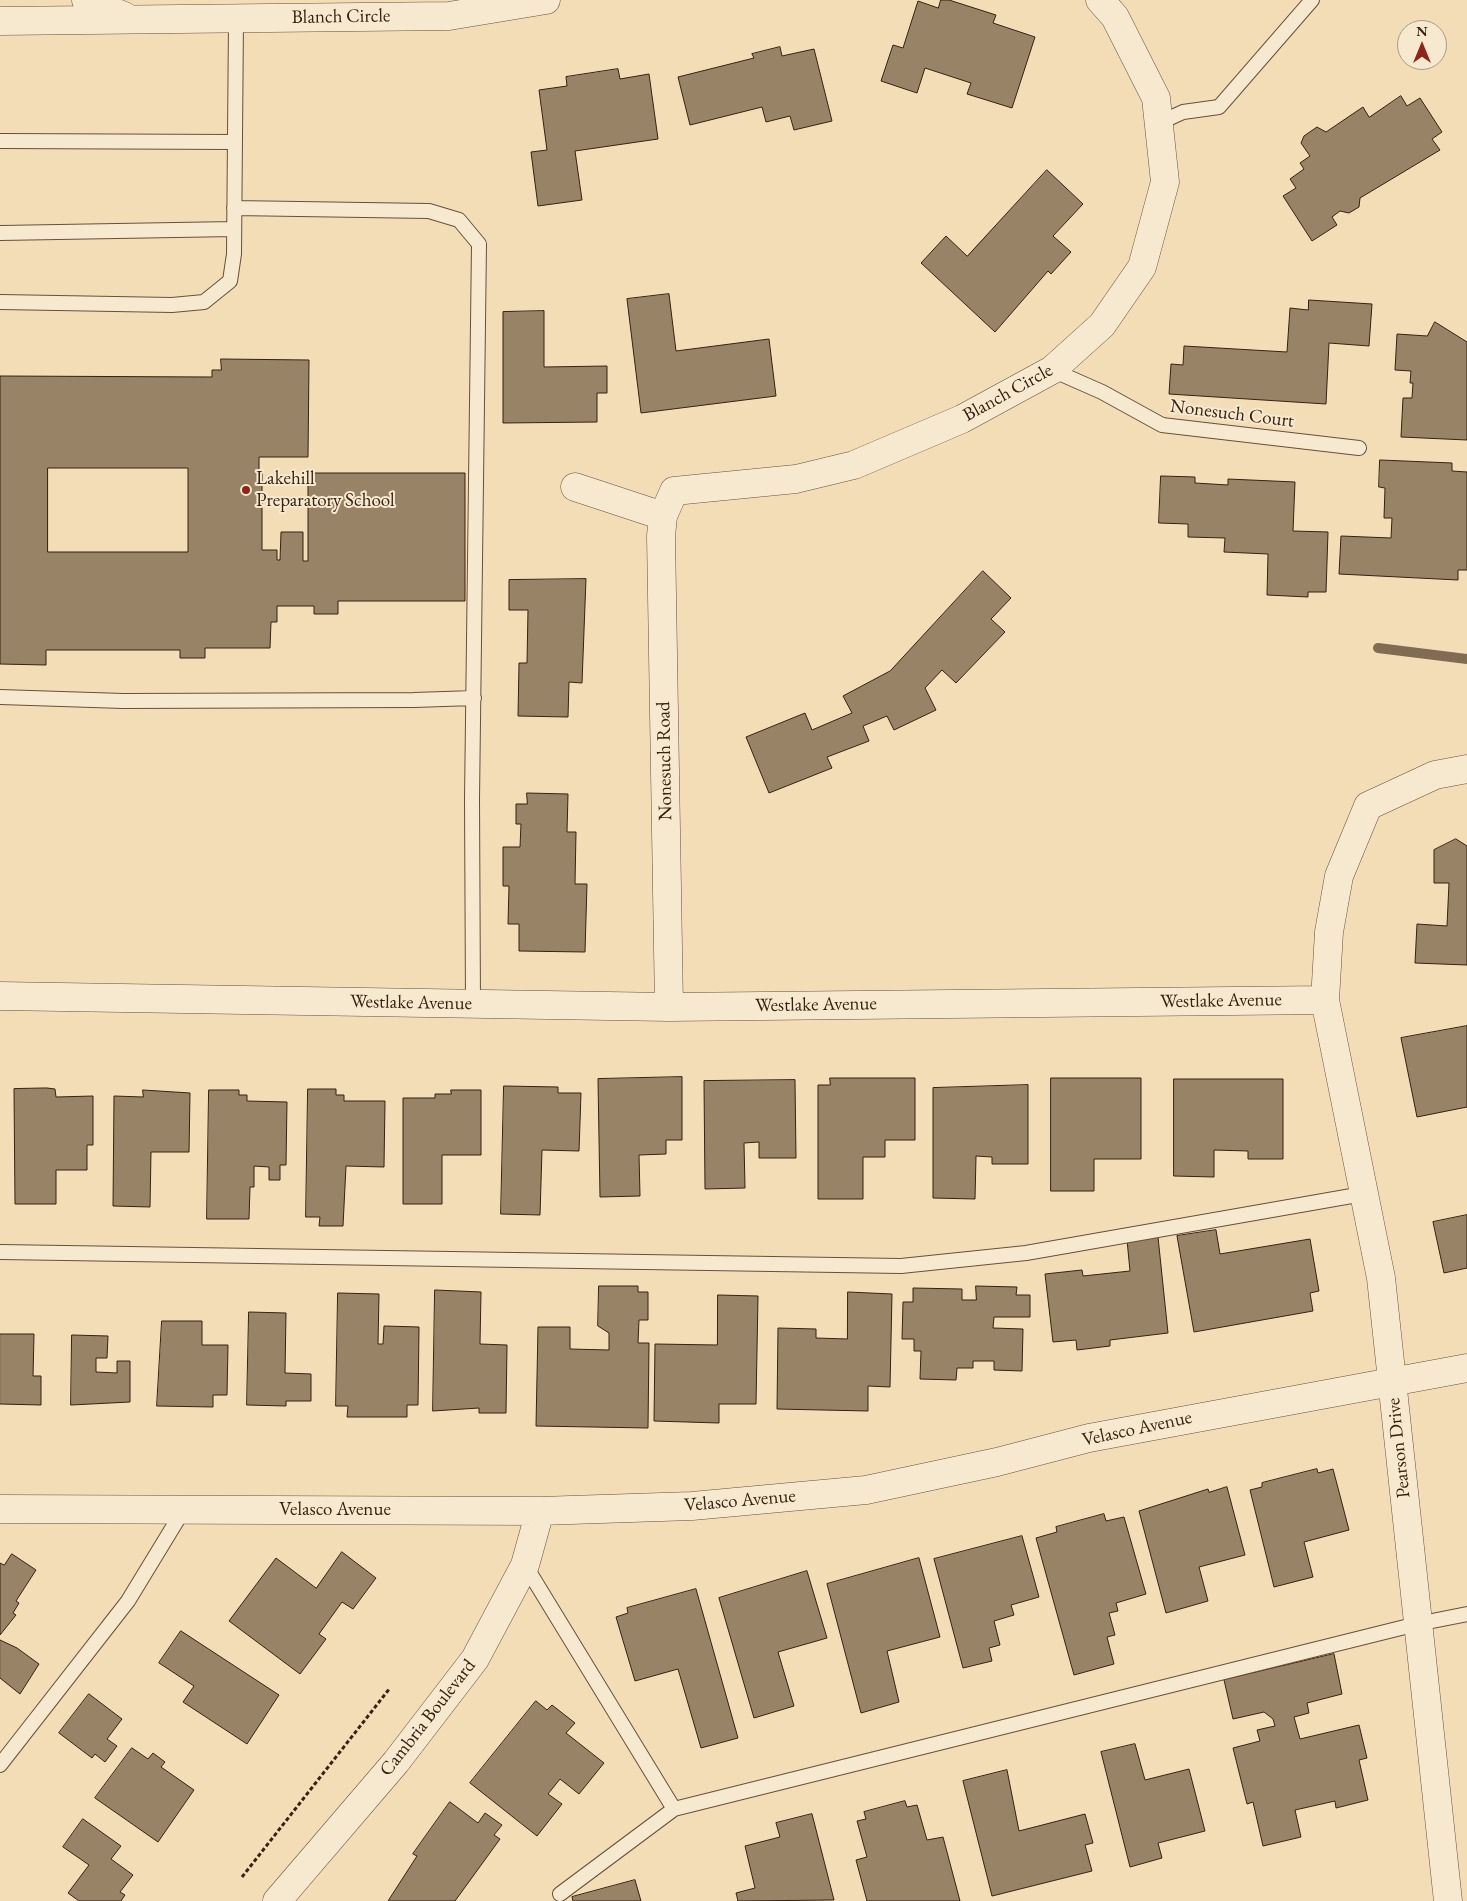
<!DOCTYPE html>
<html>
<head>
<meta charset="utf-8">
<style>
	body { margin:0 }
	#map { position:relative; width:1467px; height:1901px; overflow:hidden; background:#f3ddb7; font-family:"EB Garamond",serif }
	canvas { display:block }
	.north { position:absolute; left:1397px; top:20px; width:50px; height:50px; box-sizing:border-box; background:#f7e9d0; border:1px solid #aa9983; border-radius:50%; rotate:0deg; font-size:14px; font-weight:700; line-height:20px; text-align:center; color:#372110 }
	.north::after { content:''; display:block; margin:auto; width:18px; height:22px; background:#8f2418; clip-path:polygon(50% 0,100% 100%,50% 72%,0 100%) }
</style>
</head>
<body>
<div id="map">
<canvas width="1467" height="1901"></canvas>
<div class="north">N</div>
</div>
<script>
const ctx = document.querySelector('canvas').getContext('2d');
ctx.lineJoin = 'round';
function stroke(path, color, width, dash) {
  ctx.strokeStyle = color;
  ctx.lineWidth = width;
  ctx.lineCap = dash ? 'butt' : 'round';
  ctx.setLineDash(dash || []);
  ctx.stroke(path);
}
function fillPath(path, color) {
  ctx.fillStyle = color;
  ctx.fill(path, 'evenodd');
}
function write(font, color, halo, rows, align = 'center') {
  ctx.font = font + ' "EB Garamond",serif';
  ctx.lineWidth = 4;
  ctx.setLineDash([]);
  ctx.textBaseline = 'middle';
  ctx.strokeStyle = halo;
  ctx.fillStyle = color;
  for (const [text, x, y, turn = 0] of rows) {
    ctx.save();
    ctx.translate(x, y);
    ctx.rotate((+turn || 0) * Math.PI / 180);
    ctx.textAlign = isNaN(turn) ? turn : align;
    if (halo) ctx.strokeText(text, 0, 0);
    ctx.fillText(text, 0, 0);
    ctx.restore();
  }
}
stroke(new Path2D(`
	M 1378,648 L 1467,659`), '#816b52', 10);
const building = new Path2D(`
	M 941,0 L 949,0 L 996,15 L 993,23 L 1035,37 L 1012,108 L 967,94 L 971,83 L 925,68 L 917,93 L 881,81 L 893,45 L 903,48 L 918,1 L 938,8 Z
	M 780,47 L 782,56 L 814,49 L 832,121 L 794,130 L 790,116 L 766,122 L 762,107 L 690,125 L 678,77 L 754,58 L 752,54 Z
	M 618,69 L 620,79 L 649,74 L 658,139 L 575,151 L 582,200 L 538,206 L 531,152 L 547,150 L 539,90 L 567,86 L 566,77 Z
	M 1401,96 L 1407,106 L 1420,98 L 1442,132 L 1432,139 L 1440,150 L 1360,198 L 1359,207 L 1349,213 L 1340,211 L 1332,217 L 1337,225 L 1312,241 L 1283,196 L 1296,188 L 1290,179 L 1304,169 L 1300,163 L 1310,156 L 1301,143 L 1304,136 L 1317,127 L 1326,132 L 1363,107 L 1369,117 Z
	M 1047,170 L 1083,204 L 1053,236 L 1071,252 L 1051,274 L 1048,271 L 995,332 L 921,263 L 946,236 L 967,256 Z
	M 669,294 L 676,351 L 769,339 L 776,396 L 641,413 L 627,299 Z
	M 1309,300 L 1372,304 L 1369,346 L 1329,343 L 1326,404 L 1169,394 L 1171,364 L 1183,365 L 1184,346 L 1287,352 L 1290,308 L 1308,310 Z
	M 544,311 L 544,367 L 607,366 L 607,393 L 597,393 L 597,422 L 503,423 L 503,312 Z
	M 1435,322 L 1467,342 L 1467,440 L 1401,437 L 1403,398 L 1412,398 L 1413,383 L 1410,383 L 1411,371 L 1395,370 L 1397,334 L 1427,336 Z
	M 221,359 L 309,360 L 308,457 L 259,457 L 259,471 L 262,471 L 262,550 L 277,550 L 277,560 L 280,560 L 281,532 L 303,532 L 303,561 L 308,561 L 308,473 L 465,473 L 465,601 L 338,601 L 338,614 L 314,614 L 314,606 L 277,606 L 277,622 L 271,622 L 270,648 L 205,648 L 205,658 L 180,658 L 180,650 L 46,650 L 46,665 L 0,664 L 0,376 L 212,377 L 212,370 L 221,370 ZM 48,468 L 188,468 L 188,552 L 48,552 Z
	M 1380,460 L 1452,463 L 1452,471 L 1467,472 L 1467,570 L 1458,570 L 1458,580 L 1339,574 L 1341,536 L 1391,538 L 1392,518 L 1384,518 L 1385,488 L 1379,487 Z
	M 1161,476 L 1195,477 L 1195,483 L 1228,485 L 1228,479 L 1295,482 L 1293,531 L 1328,532 L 1326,592 L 1308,592 L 1308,597 L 1267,595 L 1268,554 L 1224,552 L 1225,538 L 1188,537 L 1188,524 L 1159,523 Z
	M 983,571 L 1011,598 L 991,619 L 1005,632 L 956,683 L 942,670 L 925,688 L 936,710 L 894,730 L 887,716 L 863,726 L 869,741 L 827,757 L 832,768 L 769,793 L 746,737 L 805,713 L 812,730 L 852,713 L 843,696 L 890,671 Z
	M 586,579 L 582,683 L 569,682 L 568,717 L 518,716 L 519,663 L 527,663 L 528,610 L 509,610 L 509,580 Z
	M 527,793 L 568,794 L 567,832 L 576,832 L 575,884 L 587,884 L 585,952 L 519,951 L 519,924 L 508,924 L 509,886 L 503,886 L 503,847 L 520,847 L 521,824 L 516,824 L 516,804 L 527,804 Z
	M 1456,839 L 1467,846 L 1467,965 L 1415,963 L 1417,924 L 1447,926 L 1449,883 L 1434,883 L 1434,850 Z
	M 1467,1026 L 1467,1107 L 1417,1117 L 1401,1038 Z
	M 682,1077 L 682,1140 L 666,1140 L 666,1154 L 639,1155 L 640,1196 L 600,1197 L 598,1079 Z
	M 830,1078 L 915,1078 L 915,1140 L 885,1140 L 885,1157 L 863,1157 L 863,1199 L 818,1199 L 818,1085 L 830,1085 Z
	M 1051,1078 L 1141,1078 L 1141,1159 L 1094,1159 L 1094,1191 L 1051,1191 Z
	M 1174,1079 L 1283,1079 L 1283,1159 L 1248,1159 L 1248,1151 L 1214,1150 L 1214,1177 L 1174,1176 Z
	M 795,1080 L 796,1158 L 759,1158 L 759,1142 L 744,1143 L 745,1188 L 705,1189 L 704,1081 Z
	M 1028,1085 L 1028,1164 L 992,1164 L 992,1157 L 976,1156 L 975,1199 L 933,1198 L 933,1088 Z
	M 504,1086 L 558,1087 L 558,1093 L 581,1093 L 579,1151 L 542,1150 L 540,1215 L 501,1214 Z
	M 47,1088 L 55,1089 L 56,1097 L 93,1096 L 93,1145 L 87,1145 L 87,1170 L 56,1170 L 56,1204 L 15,1204 L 14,1089 Z
	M 308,1089 L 336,1089 L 336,1095 L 344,1095 L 344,1101 L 385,1101 L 384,1167 L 346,1166 L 343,1226 L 319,1226 L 320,1217 L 306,1217 Z
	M 143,1090 L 190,1093 L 189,1152 L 151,1152 L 150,1207 L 113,1206 L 114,1096 L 143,1097 Z
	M 209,1090 L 239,1090 L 239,1095 L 247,1095 L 247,1101 L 287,1102 L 286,1165 L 280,1165 L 280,1180 L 269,1180 L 269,1167 L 254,1166 L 254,1187 L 250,1187 L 249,1219 L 207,1219 Z
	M 451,1090 L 481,1090 L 481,1155 L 442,1155 L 442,1204 L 403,1204 L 403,1098 L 435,1098 L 435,1094 L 451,1094 Z
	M 1467,1215 L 1467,1268 L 1444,1273 L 1433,1222 Z
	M 1216,1230 L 1220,1254 L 1310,1239 L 1319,1291 L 1310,1293 L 1313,1311 L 1194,1332 L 1177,1236 Z
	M 1158,1237 L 1168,1333 L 1110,1340 L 1110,1346 L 1077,1350 L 1076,1340 L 1053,1342 L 1045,1274 L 1082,1270 L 1083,1276 L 1130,1271 L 1127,1240 Z
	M 599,1286 L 638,1286 L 638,1292 L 648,1292 L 648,1320 L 639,1320 L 638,1343 L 649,1343 L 648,1428 L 536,1426 L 538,1327 L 570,1327 L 570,1349 L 609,1350 L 609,1333 L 598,1326 Z
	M 976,1286 L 1017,1287 L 1016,1295 L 1030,1295 L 1030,1317 L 994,1317 L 993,1328 L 1023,1329 L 1022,1371 L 994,1370 L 994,1361 L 973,1361 L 973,1368 L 957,1368 L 956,1380 L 920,1379 L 921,1351 L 914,1351 L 914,1339 L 902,1339 L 903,1302 L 913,1302 L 913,1288 L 962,1289 L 962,1300 L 976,1300 Z
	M 435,1290 L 481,1292 L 480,1344 L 507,1345 L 506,1413 L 479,1413 L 479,1408 L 433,1411 Z
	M 848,1292 L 892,1294 L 890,1387 L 868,1386 L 868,1411 L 777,1409 L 778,1328 L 816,1329 L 816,1338 L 847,1339 Z
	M 338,1293 L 379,1294 L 378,1344 L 383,1344 L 384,1326 L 419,1327 L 418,1405 L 407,1405 L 407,1417 L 347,1417 L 348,1406 L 336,1406 Z
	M 718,1295 L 758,1296 L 756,1404 L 719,1404 L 719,1423 L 654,1421 L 655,1344 L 717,1345 Z
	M 249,1312 L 286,1313 L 285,1373 L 311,1374 L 311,1401 L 286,1401 L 286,1406 L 247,1405 Z
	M 162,1321 L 202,1321 L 202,1345 L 228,1345 L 227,1395 L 213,1395 L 213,1407 L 157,1406 Z
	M 0,1334 L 34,1334 L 33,1376 L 41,1376 L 41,1405 L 0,1404 Z
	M 72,1335 L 108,1336 L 107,1358 L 96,1358 L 96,1372 L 117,1373 L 117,1361 L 130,1361 L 130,1402 L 71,1405 Z
	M 1317,1469 L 1318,1473 L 1333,1469 L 1349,1530 L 1304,1542 L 1313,1577 L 1274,1587 L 1250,1490 L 1262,1487 L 1262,1483 Z
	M 1227,1487 L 1245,1555 L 1199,1567 L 1208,1601 L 1166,1613 L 1139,1511 L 1208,1489 L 1209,1492 Z
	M 1104,1514 L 1106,1521 L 1124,1517 L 1146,1594 L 1116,1603 L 1118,1611 L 1109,1613 L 1115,1635 L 1107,1637 L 1114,1664 L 1074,1675 L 1036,1538 L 1057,1532 L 1056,1527 Z
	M 1022,1536 L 1039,1597 L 1011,1605 L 1014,1615 L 994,1621 L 1000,1645 L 989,1648 L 992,1661 L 963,1668 L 934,1559 Z
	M 342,1552 L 376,1578 L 353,1609 L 342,1602 L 319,1634 L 326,1639 L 300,1674 L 229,1621 L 276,1558 L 316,1588 Z
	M 12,1554 L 36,1570 L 16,1601 L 19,1603 L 13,1613 L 16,1615 L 0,1635 L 0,1563 L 4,1565 Z
	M 919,1558 L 940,1637 L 887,1651 L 899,1702 L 861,1713 L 827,1584 Z
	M 807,1571 L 827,1638 L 778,1652 L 794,1706 L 754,1718 L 719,1598 Z
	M 696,1589 L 738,1738 L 701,1748 L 678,1669 L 635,1681 L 616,1617 L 628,1613 L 627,1608 Z
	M 181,1631 L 279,1695 L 247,1744 L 183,1702 L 194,1686 L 159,1663 Z
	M 0,1640 L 17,1648 L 39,1664 L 20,1694 L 0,1678 Z
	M 1334,1654 L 1342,1694 L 1307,1703 L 1309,1713 L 1294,1717 L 1300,1739 L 1359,1725 L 1367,1758 L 1359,1760 L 1368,1800 L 1336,1808 L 1335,1801 L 1295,1810 L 1301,1837 L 1263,1846 L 1253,1802 L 1247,1804 L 1233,1748 L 1260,1741 L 1257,1730 L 1275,1726 L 1273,1719 L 1264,1712 L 1233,1719 L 1224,1680 Z
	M 89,1694 L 122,1719 L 107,1739 L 117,1746 L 105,1762 L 95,1754 L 92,1758 L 59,1733 Z
	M 536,1701 L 547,1710 L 552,1705 L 575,1723 L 566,1733 L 604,1763 L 579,1794 L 560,1779 L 548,1794 L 562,1804 L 537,1836 L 470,1783 Z
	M 1135,1744 L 1145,1780 L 1189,1769 L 1205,1831 L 1158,1843 L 1162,1858 L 1130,1867 L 1101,1752 Z
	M 132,1748 L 148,1759 L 153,1753 L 165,1762 L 161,1767 L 194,1790 L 158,1842 L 95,1798 Z
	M 1007,1770 L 1019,1831 L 1085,1814 L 1093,1843 L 1085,1845 L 1092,1871 L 992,1896 L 963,1781 Z
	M 905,1801 L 907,1807 L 917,1805 L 927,1840 L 943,1837 L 960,1901 L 867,1901 L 856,1860 L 867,1857 L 857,1821 L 866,1819 L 864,1812 Z
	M 450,1802 L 478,1823 L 485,1813 L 502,1825 L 494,1835 L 500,1839 L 455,1901 L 388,1901 L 417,1856 L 413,1854 Z
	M 812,1814 L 834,1900 L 738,1901 L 736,1893 L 755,1888 L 745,1846 L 780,1837 L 776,1823 Z
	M 83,1819 L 121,1846 L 111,1859 L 133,1875 L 120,1892 L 125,1895 L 121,1901 L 79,1901 L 68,1893 L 89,1865 L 63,1847 Z
	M 635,1880 L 641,1901 L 573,1901 L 572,1897 Z`);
fillPath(building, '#998367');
stroke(building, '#372110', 1);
const service = new Path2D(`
	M 1159,123 L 1183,112 L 1219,107 L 1312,0
	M 0,141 L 235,142
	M 234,208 L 429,211 L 459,220 L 479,244 L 472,799 L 473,1004
	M 0,233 L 234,229
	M 0,302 L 172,305 L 204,302 L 230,281 L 234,254 L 236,19
	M 1052,370 L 1102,392 L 1162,425 L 1359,448
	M 0,697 L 123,701 L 414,700 L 474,698
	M 0,1252 L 901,1266 L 1026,1253 L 1363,1194
	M 525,1565 L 674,1809
	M 0,1765 L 128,1601 L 184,1509
	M 560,1894 L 674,1809 L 1417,1624 L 1467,1614`);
const minor = new Path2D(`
	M 86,0 L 124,16
	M 0,21 L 449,16 L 546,0
	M 575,487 L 663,516 L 674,491 L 796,479 L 854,465 L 962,419 L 1052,370 L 1102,325 L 1142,267 L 1165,182 L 1156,98 L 1115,17 L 1100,0
	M 663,516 L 661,536 L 669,1007
	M 0,996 L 669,1007 L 1325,1000
	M 0,1509 L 540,1511 L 692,1506 L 866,1490 L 997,1462 L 1089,1438 L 1467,1368
	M 277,1901 L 396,1762 L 475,1659 L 525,1565 L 540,1511
	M 1448,1901 L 1381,1278 L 1325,1000 L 1329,932 L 1339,876 L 1368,806 L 1435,775 L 1467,769`);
stroke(service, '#66503a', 16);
stroke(minor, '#66503a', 29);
stroke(new Path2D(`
	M 242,1877 L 390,1688`), '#372110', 3, [4, 2.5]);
stroke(service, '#f7e9d0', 14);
stroke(minor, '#f7e9d0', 28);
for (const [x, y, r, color] of [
	[246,490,5,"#8f2418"]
]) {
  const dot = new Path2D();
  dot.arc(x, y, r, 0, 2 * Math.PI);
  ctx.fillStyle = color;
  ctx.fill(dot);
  stroke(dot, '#f7e9d0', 2);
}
write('19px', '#372110', '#f7e9d0', [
	["Blanch Circle",341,17,-1],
	["Blanch Circle",1008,393,-29],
	["Nonesuch Court",1232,414,7],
	["Nonesuch Road",665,761,-91],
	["Westlake Avenue",1221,1001,-1],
	["Westlake Avenue",411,1003,1],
	["Westlake Avenue",816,1005,-1],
	["Velasco Avenue",1137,1429,-12],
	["Pearson Drive",1399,1448,-96],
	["Velasco Avenue",740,1501,-5],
	["Velasco Avenue",335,1510],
	["Cambria Boulevard",428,1718,-52]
]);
write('19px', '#372110', '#f7e9d0', [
	["Lakehill",256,479],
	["Preparatory School",256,501]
], 'left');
</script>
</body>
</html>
